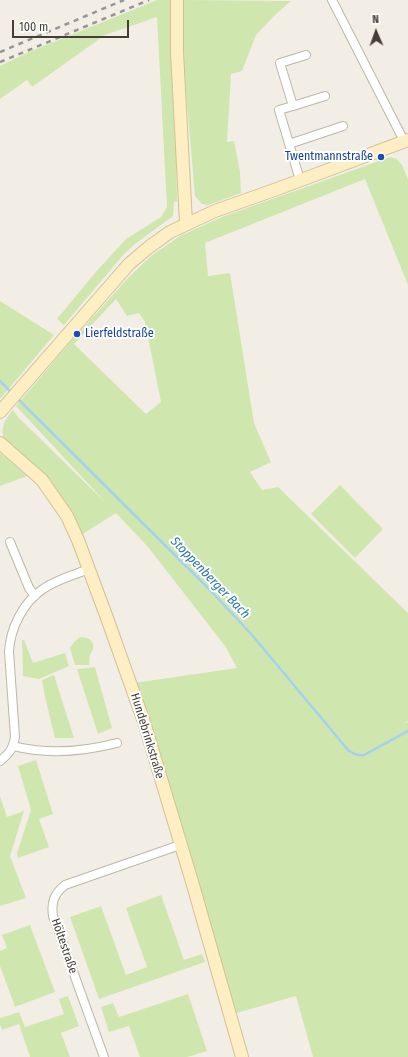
<!DOCTYPE html>
<html>
<head>
<meta charset="utf-8">
<style>
	body { margin:0 }
	#map { position:relative; width:408px; height:1057px; overflow:hidden; background:#f3eee5; font-family:"Fira Sans Condensed",sans-serif }
	canvas { display:block }
	.north { position:absolute; left:356px; top:12px; width:40px; height:40px; -webkit-text-stroke:3px #fff; paint-order:stroke; rotate:358deg; font-size:11px; font-weight:700; line-height:16px; text-align:center; color:#453e35 }
	.north::after { content:''; display:block; margin:auto; width:14px; height:18px; background:#453e35; clip-path:polygon(50% 0,100% 100%,50% 72%,0 100%) }
	.scale { position:absolute; left:12px; top:20px; width:117px; height:18px; box-sizing:border-box; border:2px solid #453e35; border-top:0; padding-left:5px; font-size:12px; line-height:14px; white-space:nowrap; color:#453e35; -webkit-text-stroke:3px #fff; paint-order:stroke }
</style>
</head>
<body>
<div id="map">
<canvas width="408" height="1057"></canvas>
<div class="north">N</div>
<div class="scale">100 m</div>
</div>
<script>
const ctx = document.querySelector('canvas').getContext('2d');
ctx.lineJoin = 'round';
function fillPath(path, color) {
  ctx.fillStyle = color;
  ctx.fill(path, 'evenodd');
}
function stroke(path, color, width, dash) {
  ctx.strokeStyle = color;
  ctx.lineWidth = width;
  ctx.lineCap = dash ? 'butt' : 'round';
  ctx.setLineDash(dash || []);
  ctx.stroke(path);
}
function write(font, color, halo, rows, align = 'center') {
  ctx.font = font + ' "Fira Sans Condensed",sans-serif';
  ctx.lineWidth = 4;
  ctx.setLineDash([]);
  ctx.textBaseline = 'middle';
  ctx.strokeStyle = halo;
  ctx.fillStyle = color;
  for (const [text, x, y, turn = 0] of rows) {
    ctx.save();
    ctx.translate(x, y);
    ctx.rotate((+turn || 0) * Math.PI / 180);
    ctx.textAlign = isNaN(turn) ? turn : align;
    if (halo) ctx.strokeText(text, 0, 0);
    ctx.fillText(text, 0, 0);
    ctx.restore();
  }
}
fillPath(new Path2D(`
	M 157,0 L 172,0 L 177,201 L 174,202 L 173,216 L 135,244 L 124,254 L 64,325 L 57,319 L 94,274 L 126,239 L 161,217 L 167,207 L 157,17 L 105,35 L 32,87 L 27,80 L 0,99 L 0,66 L 29,52 Z
	M 182,0 L 291,1 L 274,16 L 256,35 L 242,71 L 231,74 L 227,142 L 234,141 L 240,172 L 241,193 L 208,205 L 202,204 L 195,196 L 184,69 Z
	M 390,157 L 397,159 L 402,165 L 408,179 L 408,285 L 365,179 L 205,243 L 208,276 L 230,273 L 254,423 L 271,462 L 250,472 L 262,490 L 278,487 L 408,613 L 408,721 L 403,724 L 408,722 L 408,1057 L 313,1057 L 296,996 L 233,1014 L 134,683 L 237,668 L 225,646 L 148,547 L 116,513 L 81,535 L 4,440 C 0,428 5,419 13,410 L 18,417 L 107,504 L 16,406 L 67,346 L 129,277 L 151,256 L 180,236 L 222,217 ZM 116,299 L 127,316 L 139,313 L 145,322 L 161,402 L 146,414 L 74,344 Z
	M 0,301 L 54,335 L 0,399 Z
	M 0,453 L 27,476 L 0,486 Z
	M 340,485 L 383,529 L 355,558 L 311,514 Z
	M 80,637 C 87,637 95,640 93,648 C 93,651 91,652 90,655 C 89,658 90,661 89,665 L 75,665 L 70,648 L 74,642 Z
	M 22,640 L 24,640 L 33,663 L 65,653 L 69,666 L 39,679 L 23,676 Z
	M 95,667 L 112,728 L 98,734 L 77,669 Z
	M 54,675 L 74,738 L 55,738 L 45,697 L 42,680 Z
	M 36,760 L 53,814 L 39,819 L 49,847 L 18,858 L 17,853 L 31,810 L 18,766 Z
	M 0,796 L 7,817 L 24,811 L 10,856 L 26,898 L 0,906 Z
	M 161,895 L 184,960 L 202,954 L 205,962 L 99,999 L 70,917 L 101,906 L 126,975 L 147,967 L 126,908 Z
	M 30,925 L 55,992 L 15,1007 L 0,966 L 0,951 L 7,948 L 2,935 Z
	M 188,994 L 207,1051 L 187,1057 L 140,1057 L 129,1026 L 109,1032 L 101,1007 L 113,1003 L 119,1017 Z
	M 68,996 L 79,1026 L 61,1033 L 70,1057 L 30,1057 L 19,1024 L 2,1030 L 0,1024 L 0,1018 L 19,1012 L 25,1027 L 64,1014 L 59,999 Z`), '#cfe7ae');
stroke(new Path2D(`
	M 0,381 L 12,393
	M 17,398 L 209,589 L 252,635 L 348,750 C 353,754 357,756 364,755 L 408,731`), '#a2d2ef', 2.5);
const street = new Path2D(`
	M 332,0 L 404,141
	M 293,106 L 325,96
	M 289,144 L 343,126
	M 300,180 L 279,110 L 293,106 L 280,63 L 306,55
	M 10,542 L 29,588 L 35,596
	M 13,746 C 48,755 82,752 117,743
	M 0,761 C 9,754 13,749 15,737 L 9,652 C 10,629 23,602 43,589 C 57,579 74,575 89,569
	M 104,1057 L 53,916 C 51,902 54,894 65,885 L 180,845`);
const secondary = new Path2D(`
	M 177,0 L 177,52 L 186,223
	M 0,412 L 129,264 L 149,247 L 170,232 L 215,211 L 277,189 L 408,140
	M 0,443 L 42,480 L 67,516 L 78,540 L 107,618 L 144,722 L 193,885 L 242,1057`);
stroke(street, '#beb6a8', 10);
stroke(secondary, '#d2c195', 14);
stroke(street, '#fff', 8);
stroke(secondary, '#feeec4', 12);
stroke(new Path2D(`
	M 0,52 L 124,0
	M 0,62 L 149,0`), '#959595', 2.5, [5, 5]);
for (const [x, y, r, color] of [
	[381,157,4,"#1a4fb4"],
	[77,334,4,"#1a4fb4"]
]) {
  const dot = new Path2D();
  dot.arc(x, y, r, 0, 2 * Math.PI);
  ctx.fillStyle = color;
  ctx.fill(dot);
  stroke(dot, '#fff', 1.5);
}
write('12px', '#164399', '#fff', [
	["Twentmannstraße",373,157],
	["Lierfeldstraße",85,334,"left"]
], 'right');
write('12px', '#453e35', '#fff', [
	["Hundebrinkstraße",147,736,73],
	["Höltestraße",64,946,71]
]);
write('italic 13px', '#2e78a8', '#fff', [
	["Stoppenberger Bach",210,578,46]
]);
</script>
</body>
</html>
